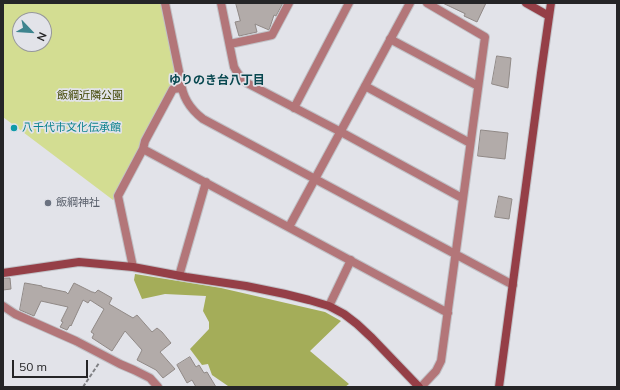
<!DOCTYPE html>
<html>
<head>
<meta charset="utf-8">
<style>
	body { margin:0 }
	#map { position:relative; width:620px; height:390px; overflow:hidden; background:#e2e3e9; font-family:Mulish,sans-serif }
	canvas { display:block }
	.frame { position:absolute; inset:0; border:4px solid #252527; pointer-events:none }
	.north { position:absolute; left:12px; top:12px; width:40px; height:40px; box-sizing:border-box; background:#e2e3e9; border:1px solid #96979b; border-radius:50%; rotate:115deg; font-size:11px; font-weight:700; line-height:16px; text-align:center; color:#252527 }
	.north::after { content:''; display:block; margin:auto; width:14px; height:18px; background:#3e848e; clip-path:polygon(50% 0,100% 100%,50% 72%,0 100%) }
	.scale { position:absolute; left:12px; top:360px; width:76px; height:18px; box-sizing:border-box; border:2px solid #252527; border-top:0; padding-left:5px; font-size:12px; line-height:14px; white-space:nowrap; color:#252527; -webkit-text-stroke:3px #e2e3e9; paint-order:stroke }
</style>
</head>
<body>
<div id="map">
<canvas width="620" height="390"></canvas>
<div class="frame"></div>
<div class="north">N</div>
<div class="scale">50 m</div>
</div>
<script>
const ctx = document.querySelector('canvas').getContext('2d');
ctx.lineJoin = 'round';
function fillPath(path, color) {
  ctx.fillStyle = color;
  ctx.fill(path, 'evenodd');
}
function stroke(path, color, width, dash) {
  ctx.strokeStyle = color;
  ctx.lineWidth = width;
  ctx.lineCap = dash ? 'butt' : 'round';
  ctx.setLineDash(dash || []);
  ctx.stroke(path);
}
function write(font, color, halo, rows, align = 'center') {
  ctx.font = font + ' Mulish,"Noto Sans JP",sans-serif';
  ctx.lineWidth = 3.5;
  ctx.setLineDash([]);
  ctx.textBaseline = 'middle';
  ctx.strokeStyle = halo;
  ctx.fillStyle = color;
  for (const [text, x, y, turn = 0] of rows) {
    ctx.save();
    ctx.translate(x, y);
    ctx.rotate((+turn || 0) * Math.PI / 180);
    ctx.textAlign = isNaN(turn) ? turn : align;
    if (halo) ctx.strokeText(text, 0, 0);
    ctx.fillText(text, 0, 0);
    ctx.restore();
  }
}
fillPath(new Path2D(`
	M 3,3 L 161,3 L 181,88 L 173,88 L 113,200 L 3,117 ZM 20,20 L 44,20 L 44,44 L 20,44 Z`), '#d3dd92');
fillPath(new Path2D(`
	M 135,274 L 221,288 L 325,312 L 341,321 L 310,351 L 349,384 L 345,387 L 229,387 L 228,386 L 212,375 L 208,364 L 202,365 L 190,349 L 209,329 L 209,322 L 203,311 L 206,296 L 165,294 L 142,299 L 134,280 Z`), '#a4ad59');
const building = new Path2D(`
	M 236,3 L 283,3 L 276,16 L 274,15 L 269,30 L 255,24 L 257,32 L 239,36 L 235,22 L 240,21 Z
	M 443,3 L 486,3 L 477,22 L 464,16 L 465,14 Z
	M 497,56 L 511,58 L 508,88 L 492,84 Z
	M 481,130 L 508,133 L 505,159 L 478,156 Z
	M 499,196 L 512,199 L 509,219 L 495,217 Z
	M 3,278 L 10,278 L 11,289 L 3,290 Z
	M 25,283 L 42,286 L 42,287 L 66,292 L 68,294 L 74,283 L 92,292 L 93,292 L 95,293 L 98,290 L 112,298 L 109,304 L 133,318 L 137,315 L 152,332 L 157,328 L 162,332 L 171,343 L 160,352 L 175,369 L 163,378 L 156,370 L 137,360 L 142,350 L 125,331 L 112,351 L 92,338 L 94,334 L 91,332 L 104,309 L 90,300 L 88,303 L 83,300 L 71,326 L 70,325 L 67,330 L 60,327 L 63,322 L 61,321 L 68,307 L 41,301 L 34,316 L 20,310 Z
	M 190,357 L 196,367 L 199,365 L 204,373 L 207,372 L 216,387 L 196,387 L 192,380 L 187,383 L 177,365 Z`);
fillPath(building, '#b2aba9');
stroke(building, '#908986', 1);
const street = new Path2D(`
	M 165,3 L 181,81 C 182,97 190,109 203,119 L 513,285
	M 221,3 L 234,67 C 237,73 242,79 247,83 L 341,132 L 462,198
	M 390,39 L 478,86
	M 230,44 L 272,35 L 289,3
	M 365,86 L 470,143
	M 294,108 L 349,3
	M 143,149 L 448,313
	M 289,227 L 410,3
	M 133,267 L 118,196 L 143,149 L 145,141 L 173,89 L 181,88
	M 179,276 L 206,182
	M 3,306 L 15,314 L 76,341 L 120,364 L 134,370 L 150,378 L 158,387
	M 329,306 L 351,260
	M 421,387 L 436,371 L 441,361 L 485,37 L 427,3`);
const secondary = new Path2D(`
	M 526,3 L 549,16
	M 3,273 L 79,262 L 133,267 L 186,277 L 246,286 L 285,294 L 309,300 L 329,306 L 344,314 L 357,324 L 372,338 L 419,387
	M 499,387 L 541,73 L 551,3`);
stroke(street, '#c0c1c6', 10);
stroke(secondary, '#c0c1c6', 10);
stroke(new Path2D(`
	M 83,387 L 99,363`), '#7f8084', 2, [4, 2]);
stroke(street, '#b37679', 8);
stroke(secondary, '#953f47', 8);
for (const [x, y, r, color] of [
	[14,128,4,"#0f9aa8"],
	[48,203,4,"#6b7280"]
]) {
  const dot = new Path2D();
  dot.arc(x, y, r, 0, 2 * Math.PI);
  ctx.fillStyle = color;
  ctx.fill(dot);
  stroke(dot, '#e2e3e9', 1.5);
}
write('11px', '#434806', '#e2e3e9', [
	["飯綱近隣公園",90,96]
]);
write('11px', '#0d838f', '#e2e3e9', [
	["八千代市文化伝承館",22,128]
], 'left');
write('11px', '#5b616d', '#e2e3e9', [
	["飯綱神社",56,203]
], 'left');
write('bold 12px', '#084850', '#e2e3e9', [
	["ゆりのき台八丁目",217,80]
]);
</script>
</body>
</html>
